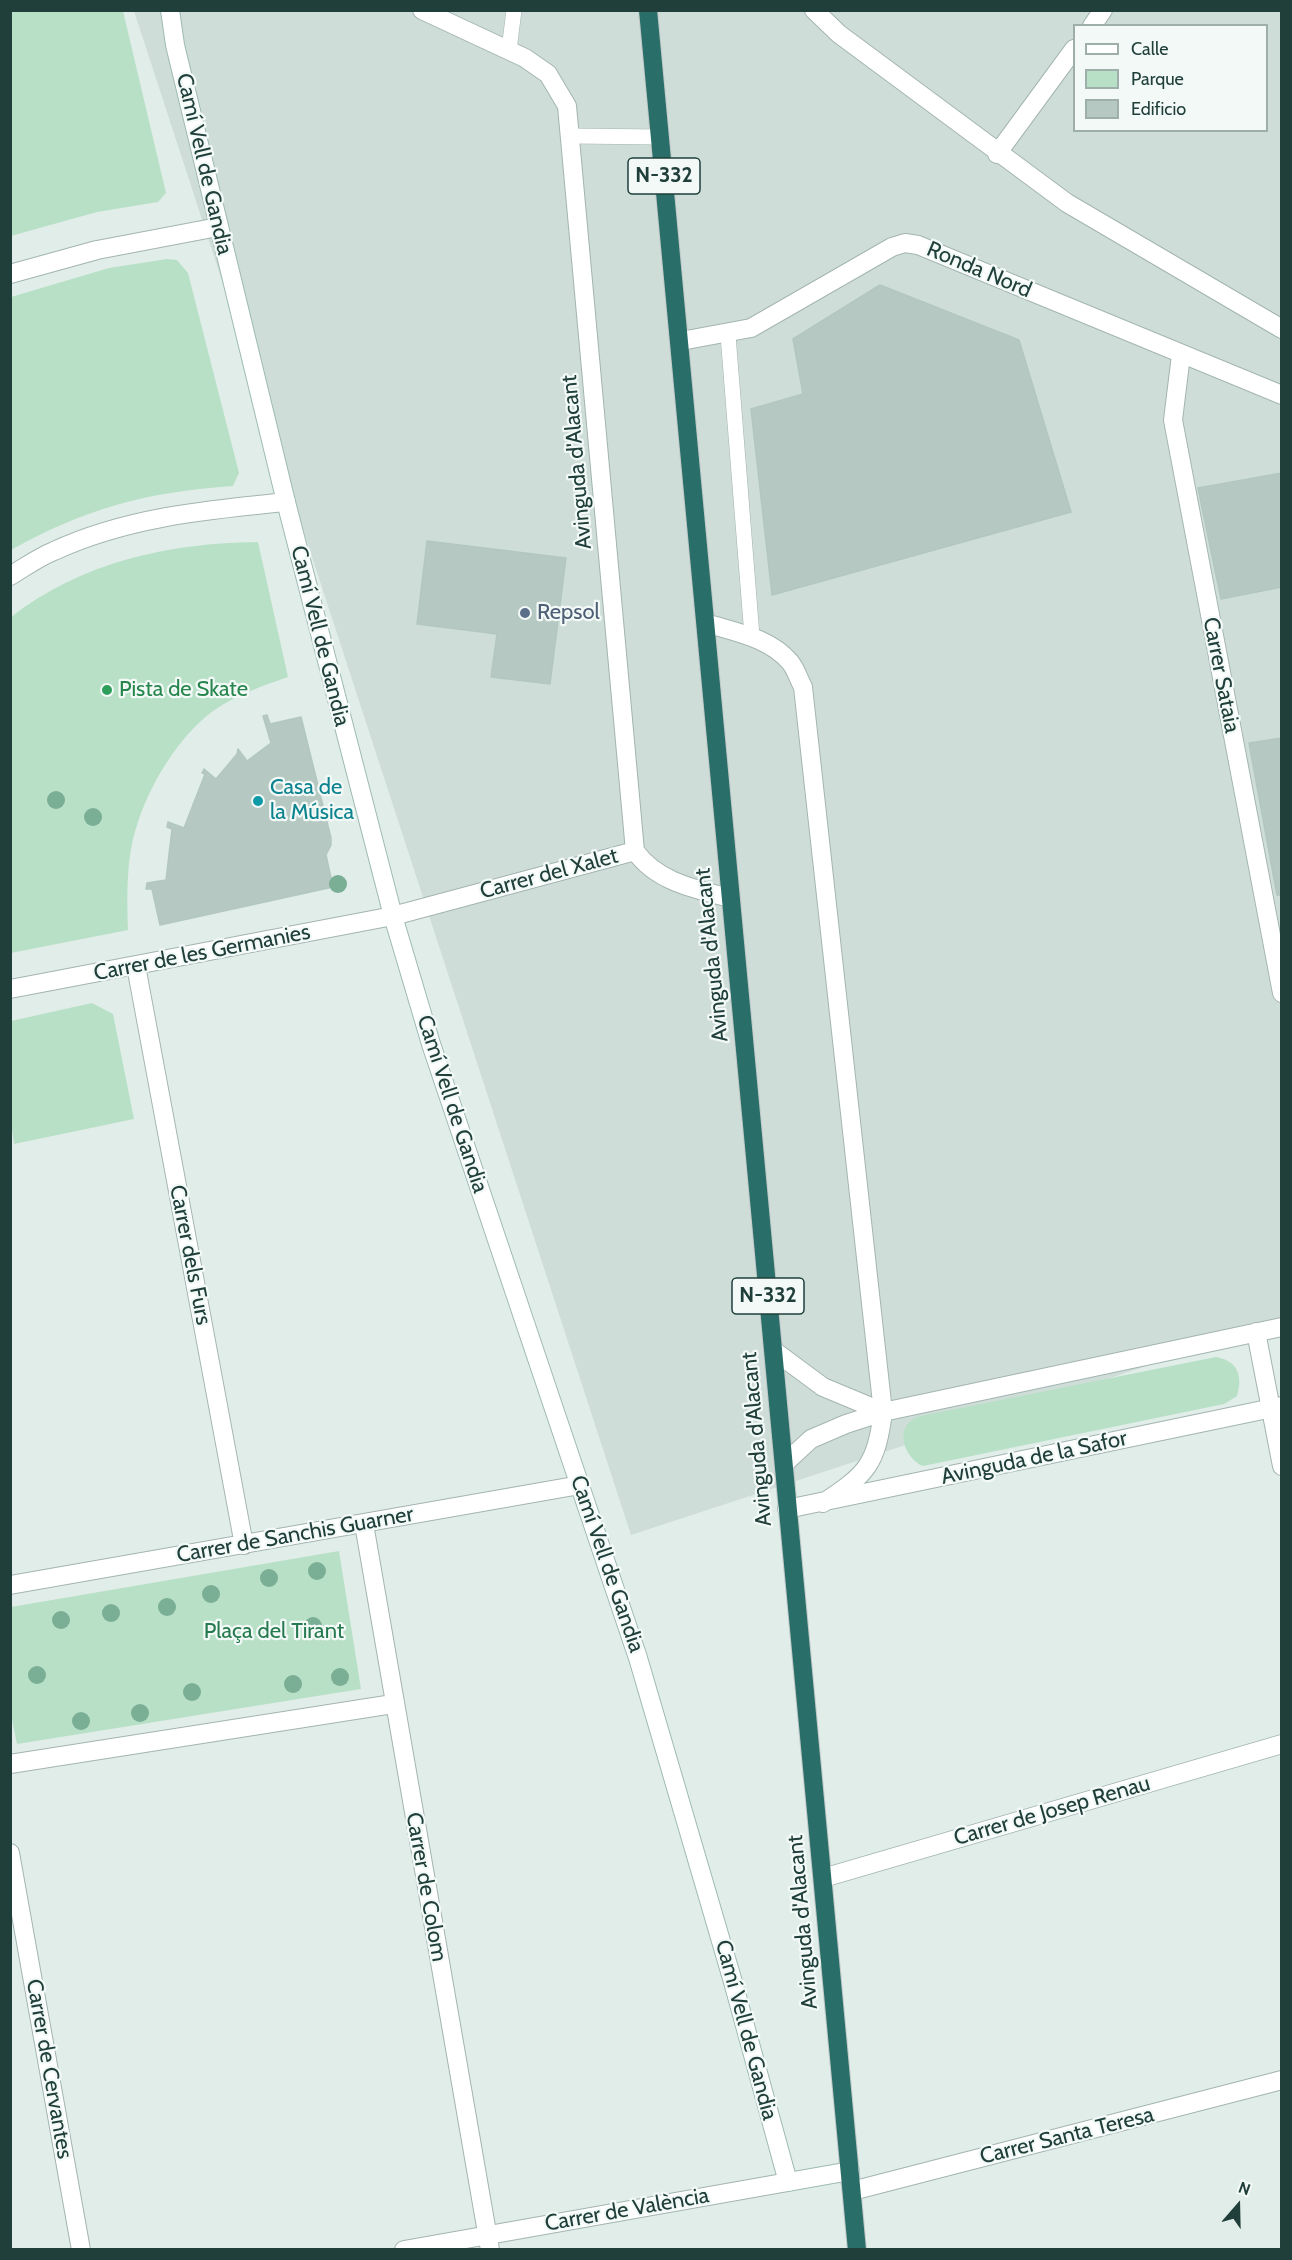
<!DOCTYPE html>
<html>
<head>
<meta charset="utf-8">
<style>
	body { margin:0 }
	#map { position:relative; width:1292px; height:2260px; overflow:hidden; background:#e1ede9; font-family:Cabin,sans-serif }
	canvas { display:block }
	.frame { position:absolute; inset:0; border:12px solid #203f3a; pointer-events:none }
	.legend { position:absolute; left:1073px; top:24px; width:195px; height:108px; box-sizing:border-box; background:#f2f9f6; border:2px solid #9eafab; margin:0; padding:8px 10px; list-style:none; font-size:18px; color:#203f3a }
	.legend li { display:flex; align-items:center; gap:12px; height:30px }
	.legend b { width:30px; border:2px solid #9eafab }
	.north { position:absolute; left:1208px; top:2176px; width:60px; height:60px; -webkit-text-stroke:4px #f2f9f6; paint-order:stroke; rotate:20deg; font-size:16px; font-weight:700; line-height:24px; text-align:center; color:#203f3a }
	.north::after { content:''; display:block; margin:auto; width:21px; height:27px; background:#203f3a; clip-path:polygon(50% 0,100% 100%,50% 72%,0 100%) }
</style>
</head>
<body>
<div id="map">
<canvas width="1292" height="2260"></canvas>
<div class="frame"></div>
<ul class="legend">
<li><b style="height:8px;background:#fff"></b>Calle</li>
<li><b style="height:16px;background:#b8e0c7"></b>Parque</li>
<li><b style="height:16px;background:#b6c8c2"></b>Edificio</li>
</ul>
<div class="north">N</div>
</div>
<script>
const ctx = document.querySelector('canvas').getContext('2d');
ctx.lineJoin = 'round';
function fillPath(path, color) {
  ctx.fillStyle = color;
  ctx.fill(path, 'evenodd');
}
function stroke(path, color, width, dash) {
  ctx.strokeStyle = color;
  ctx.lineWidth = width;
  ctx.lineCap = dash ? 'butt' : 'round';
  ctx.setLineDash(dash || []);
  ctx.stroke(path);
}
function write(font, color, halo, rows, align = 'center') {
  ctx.font = font + ' Cabin,sans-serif';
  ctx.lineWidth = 4.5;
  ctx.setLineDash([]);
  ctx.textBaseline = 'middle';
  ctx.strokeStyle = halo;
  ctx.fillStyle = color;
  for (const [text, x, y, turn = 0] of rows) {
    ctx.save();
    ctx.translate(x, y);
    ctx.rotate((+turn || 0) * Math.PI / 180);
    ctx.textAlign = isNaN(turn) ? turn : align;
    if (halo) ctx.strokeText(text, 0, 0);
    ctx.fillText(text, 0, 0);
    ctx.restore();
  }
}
fillPath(new Path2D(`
	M 134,11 L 1281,11 L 1281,1322 L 631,1535 ZM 1074,26 L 1266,26 L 1266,130 L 1074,130 Z`), '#cfddd8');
fillPath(new Path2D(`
	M 10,11 L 123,11 L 166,193 L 158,202 L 97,212 L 11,236 Z
	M 167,259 L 177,260 L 188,273 L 239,473 L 233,486 C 147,492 86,508 11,550 L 11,297 L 109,268 Z
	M 258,542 L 288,677 C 262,686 236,695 213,711 C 178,737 150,784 137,825 C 126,858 127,896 128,930 L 11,953 L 11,617 C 82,562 168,543 258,542 Z
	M 92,1003 L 113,1014 L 134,1119 L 14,1144 L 10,1114 L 11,1021 Z
	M 1216,1357 C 1238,1361 1243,1376 1237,1396 L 1224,1404 L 923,1466 C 907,1460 894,1432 912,1420 C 915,1417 922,1416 926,1415 Z
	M 339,1551 L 361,1689 L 17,1744 L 10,1710 L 11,1607 Z`), '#b8e0c7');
const building = new Path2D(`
	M 880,285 L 1019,340 L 1071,512 L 772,595 L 751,409 L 803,394 L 793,339 Z
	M 1282,473 L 1282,587 L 1221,599 L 1198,488 Z
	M 427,541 L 566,558 L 550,684 L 491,677 L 497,634 L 417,624 Z
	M 267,715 L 270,724 L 301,717 L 331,838 L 331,845 L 326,855 L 333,887 L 160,925 L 152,889 L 146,889 L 147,883 L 166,880 L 172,829 L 167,827 L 168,822 L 184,828 L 205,774 L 202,773 L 204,769 L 216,779 L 237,754 L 238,749 L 247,761 L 271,743 L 263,716 Z
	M 1282,738 L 1282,895 L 1277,895 L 1249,743 Z`);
fillPath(building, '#b6c8c2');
stroke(building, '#b3c7c1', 1.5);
const lane = new Path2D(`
	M 509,50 L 514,10
	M 572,136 L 660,137
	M 728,335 L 752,636`);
const street = new Path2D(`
	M 422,10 L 525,58 L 548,74 L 567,106 L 635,851 C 657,882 695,889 730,898
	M 814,10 L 839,34 L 1067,203 L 1282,329
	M 1092,26 L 1103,10
	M 997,154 L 1074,49
	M 10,274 L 97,250 L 218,227
	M 681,341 L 751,328 L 892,247 L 905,243 L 918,245 L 1282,395
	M 1181,355 L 1173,420 L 1282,993
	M 10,576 C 25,567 39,557 54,551 C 127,517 207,510 286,502
	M 706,623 C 735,632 770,638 790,662 C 796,669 799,680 803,687 L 883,1412 C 876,1465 867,1474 823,1503
	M 136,966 L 244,1545
	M 10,989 L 393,916 L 635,851
	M 1256,1332 L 1282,1466
	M 773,1350 L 823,1387 L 883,1412
	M 784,1464 L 811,1439 L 846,1424 L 883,1412 L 1282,1327
	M 787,1509 L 1282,1406
	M 364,1524 L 490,2250
	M 10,1585 L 580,1485
	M 10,1764 L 393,1704
	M 10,1853 L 81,2250
	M 823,1878 L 1282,1744
	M 852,2191 L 1282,2080
	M 404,2250 L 788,2182`);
const secondary = new Path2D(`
	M 170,10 L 175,45 L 286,502 L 393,916 L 431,1044 L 638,1658 L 733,1982 L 788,2182 L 850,2171`);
const highway = new Path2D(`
	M 648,10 L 857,2250`);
stroke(lane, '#a3b5b1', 16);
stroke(street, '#a3b5b1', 20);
stroke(secondary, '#9ebab3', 20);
stroke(highway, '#c1c9c8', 20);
stroke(lane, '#fff', 15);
stroke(street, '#fff', 18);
stroke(secondary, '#fff', 18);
stroke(highway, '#296e68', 18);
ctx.fillStyle = '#7aae95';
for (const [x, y] of [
	[56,800],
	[93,817],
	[338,884],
	[317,1571],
	[269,1578],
	[211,1594],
	[167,1607],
	[111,1613],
	[61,1620],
	[313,1626],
	[37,1675],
	[340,1677],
	[293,1684],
	[192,1692],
	[140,1713],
	[81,1721]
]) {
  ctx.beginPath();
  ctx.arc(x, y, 9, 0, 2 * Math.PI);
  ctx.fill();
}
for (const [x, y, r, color] of [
	[525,613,6,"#5c6f8a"],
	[107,690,6,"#2e9e5b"],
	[258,801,6,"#0f9aa8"]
]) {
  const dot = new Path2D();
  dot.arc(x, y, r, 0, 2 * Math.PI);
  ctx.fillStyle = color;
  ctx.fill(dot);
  stroke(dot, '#f2f9f6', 2);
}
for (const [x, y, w] of [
	[664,176,72],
	[768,1296,72]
]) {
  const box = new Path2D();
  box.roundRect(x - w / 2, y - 18, w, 36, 4.5);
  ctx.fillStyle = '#f2f9f6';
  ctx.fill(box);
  stroke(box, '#203f3a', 1.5);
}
write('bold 21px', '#203f3a', null, [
	["N-332",664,176],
	["N-332",768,1296]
]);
write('22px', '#203f3a', '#f2f9f6', [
	["Camí Vell de Gandia",204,164,77],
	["Ronda Nord",979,270,23],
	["Avinguda d'Alacant",577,462,-95],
	["Camí Vell de Gandia",320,636,76],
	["Carrer Sataia",1221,675,79],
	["Carrer del Xalet",549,874,-15],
	["Carrer de les Germanies",202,953,-11],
	["Avinguda d'Alacant",712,955,-96],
	["Camí Vell de Gandia",452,1104,72],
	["Carrer dels Furs",190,1255,79],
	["Avinguda d'Alacant",757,1439,-95],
	["Avinguda de la Safor",1034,1458,-12],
	["Carrer de Sanchis Guarner",295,1535,-10],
	["Camí Vell de Gandia",607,1564,71],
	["Carrer de Josep Renau",1052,1811,-16],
	["Carrer de Colom",426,1887,80],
	["Avinguda d'Alacant",803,1922,-95],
	["Camí Vell de Gandia",746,2030,75],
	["Carrer de Cervantes",49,2069,80],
	["Carrer Santa Teresa",1067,2136,-14],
	["Carrer de València",627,2210,-10]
]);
write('22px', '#4e5e75', '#f2f9f6', [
	["Repsol",537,613]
], 'left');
write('22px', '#27864d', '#f2f9f6', [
	["Pista de Skate",119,690]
], 'left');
write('22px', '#0d838f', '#f2f9f6', [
	["Casa de",270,788],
	["la Música",270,813]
], 'left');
write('22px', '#267a50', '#f2f9f6', [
	["Plaça del Tirant",274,1632]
]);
</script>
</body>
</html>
